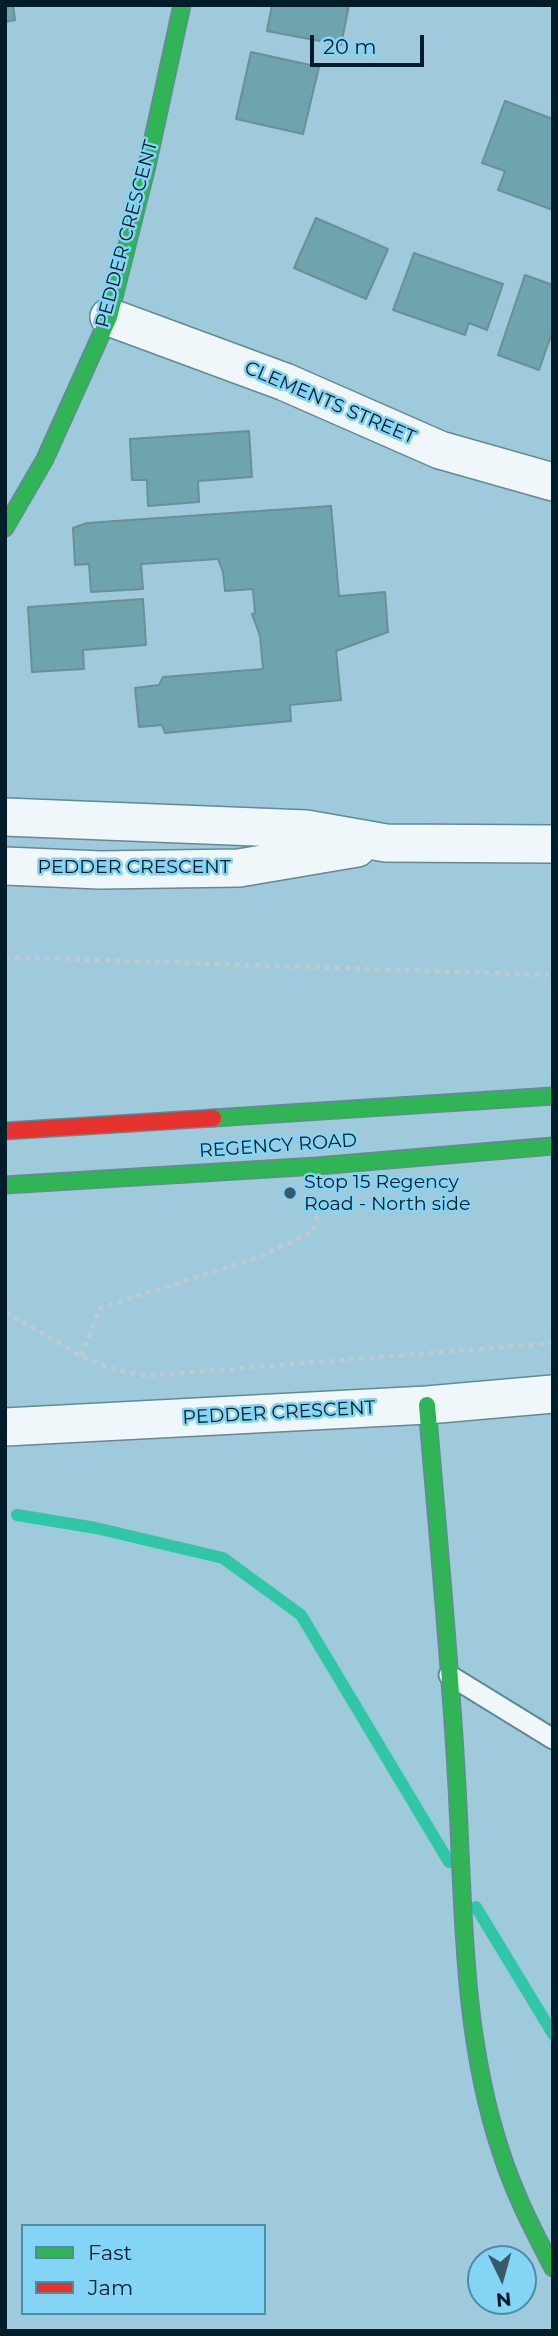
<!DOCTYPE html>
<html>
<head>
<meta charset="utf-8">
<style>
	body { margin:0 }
	#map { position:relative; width:558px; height:2336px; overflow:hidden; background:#9ecadb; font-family:Montserrat,sans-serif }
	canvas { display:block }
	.frame { position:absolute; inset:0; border:7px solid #001e2a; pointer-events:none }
	.legend { position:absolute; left:21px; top:2224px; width:245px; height:91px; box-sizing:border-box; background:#84d4f5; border:2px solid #4f8ba4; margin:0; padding:9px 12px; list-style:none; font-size:21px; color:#001e2a }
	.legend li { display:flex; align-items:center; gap:14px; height:35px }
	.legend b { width:35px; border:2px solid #4f8ba4 }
	.north { position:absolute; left:467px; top:2245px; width:70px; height:70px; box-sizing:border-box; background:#84d4f5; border:2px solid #4f8ba4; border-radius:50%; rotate:175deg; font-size:19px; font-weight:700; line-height:28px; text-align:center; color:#001e2a }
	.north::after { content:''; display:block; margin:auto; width:24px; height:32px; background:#375a68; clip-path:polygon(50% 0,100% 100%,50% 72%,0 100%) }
	.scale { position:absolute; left:310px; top:35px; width:114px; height:32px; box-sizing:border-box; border:4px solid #001e2a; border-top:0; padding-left:9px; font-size:21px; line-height:24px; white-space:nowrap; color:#001e2a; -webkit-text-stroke:5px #84d4f5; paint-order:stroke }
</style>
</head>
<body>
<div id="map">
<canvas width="558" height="2336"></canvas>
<div class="frame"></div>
<ul class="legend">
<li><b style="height:9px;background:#30b455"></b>Fast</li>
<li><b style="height:9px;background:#e5322d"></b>Jam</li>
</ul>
<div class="north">N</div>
<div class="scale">20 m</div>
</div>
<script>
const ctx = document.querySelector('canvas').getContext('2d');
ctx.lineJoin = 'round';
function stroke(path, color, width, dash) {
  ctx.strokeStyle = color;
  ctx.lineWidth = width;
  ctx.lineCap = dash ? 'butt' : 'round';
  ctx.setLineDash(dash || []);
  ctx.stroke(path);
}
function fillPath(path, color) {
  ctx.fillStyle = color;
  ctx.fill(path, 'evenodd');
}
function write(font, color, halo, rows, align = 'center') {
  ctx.font = font + ' Montserrat,sans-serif';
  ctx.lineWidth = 5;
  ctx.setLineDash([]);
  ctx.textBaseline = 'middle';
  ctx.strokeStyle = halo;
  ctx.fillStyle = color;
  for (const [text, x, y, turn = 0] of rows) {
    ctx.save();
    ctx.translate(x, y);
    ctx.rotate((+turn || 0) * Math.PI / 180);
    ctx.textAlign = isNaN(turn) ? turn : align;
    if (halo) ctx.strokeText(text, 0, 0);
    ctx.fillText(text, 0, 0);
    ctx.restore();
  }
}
stroke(new Path2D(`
	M 17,1515 L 96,1528 L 223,1558 L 301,1615 L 449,1862
	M 476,1907 L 553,2034`), '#32c6a8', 12);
const building = new Path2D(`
	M 5,5 L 13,5 L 15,20 L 5,22 Z
	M 272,5 L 349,5 L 341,45 L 267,31 Z
	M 251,52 L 319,67 L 303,134 L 236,119 Z
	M 505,101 L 553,119 L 553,210 L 498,190 L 505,171 L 482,163 Z
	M 316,218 L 388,249 L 366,299 L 294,268 Z
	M 414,253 L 503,284 L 487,330 L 469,323 L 465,335 L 393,310 Z
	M 525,275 L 553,285 L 553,330 L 539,370 L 498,355 Z
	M 249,431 L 252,477 L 198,481 L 199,502 L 148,506 L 147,480 L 132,480 L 130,439 Z
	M 331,506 L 339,596 L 385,592 L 388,632 L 336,651 L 341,700 L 290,705 L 291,721 L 165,733 L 162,725 L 139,727 L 135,688 L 159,685 L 163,677 L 263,669 L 260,636 L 252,614 L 255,613 L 253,589 L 225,591 L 223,572 L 218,559 L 141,564 L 143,589 L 91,592 L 89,564 L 75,565 L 73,528 L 87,523 Z
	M 143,599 L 146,645 L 83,650 L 84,669 L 32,672 L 28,607 Z`);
fillPath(building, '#6ea4ae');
stroke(building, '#6c8e97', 2);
const lane = new Path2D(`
	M 449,1675 L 553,1739`);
const street = new Path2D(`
	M 109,317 L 285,382 L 440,450 L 553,482
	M 5,817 L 306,829 L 386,843 L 553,844
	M 5,866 L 100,870 L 239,868 L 357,848
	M 5,1427 L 427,1405 L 553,1394`);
const fast = new Path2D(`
	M 5,528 L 45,459 L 109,317 L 147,166 L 182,5
	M 213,1118 L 553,1096
	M 5,1185 L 317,1166 L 553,1146
	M 427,1405 C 437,1526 449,1648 456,1769 C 464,1896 460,2030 501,2152 C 514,2193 533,2230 553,2268`);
const jam = new Path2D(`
	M 5,1131 L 213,1118`);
stroke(lane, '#638996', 23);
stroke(street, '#638996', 40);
stroke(fast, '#638996', 19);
stroke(jam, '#638996', 19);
stroke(new Path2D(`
	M 5,957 L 553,975
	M 5,1312 L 81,1356 L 113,1369 L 145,1376 L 553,1343
	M 81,1356 L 100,1308 L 256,1258 L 313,1232 L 318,1213 L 317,1203`), '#bdcbd0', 4.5, [5, 5]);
stroke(lane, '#f0f7fa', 19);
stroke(street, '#f0f7fa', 37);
stroke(fast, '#30b455', 16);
stroke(jam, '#e5322d', 16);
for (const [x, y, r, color] of [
	[290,1193,7,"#375a68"]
]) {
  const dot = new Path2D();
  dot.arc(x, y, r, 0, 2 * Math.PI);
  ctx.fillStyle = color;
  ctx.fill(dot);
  stroke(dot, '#84d4f5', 2.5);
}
write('19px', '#001e2a', '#84d4f5', [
	["PEDDER CRESCENT",127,234,-75],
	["CLEMENTS STREET",330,403,23],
	["PEDDER CRESCENT",134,867],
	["REGENCY ROAD",278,1146,-4],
	["PEDDER CRESCENT",279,1413,-3]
]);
write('19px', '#001e2a', '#84d4f5', [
	["Stop 15 Regency",304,1182],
	["Road - North side",304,1204]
], 'left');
</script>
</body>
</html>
